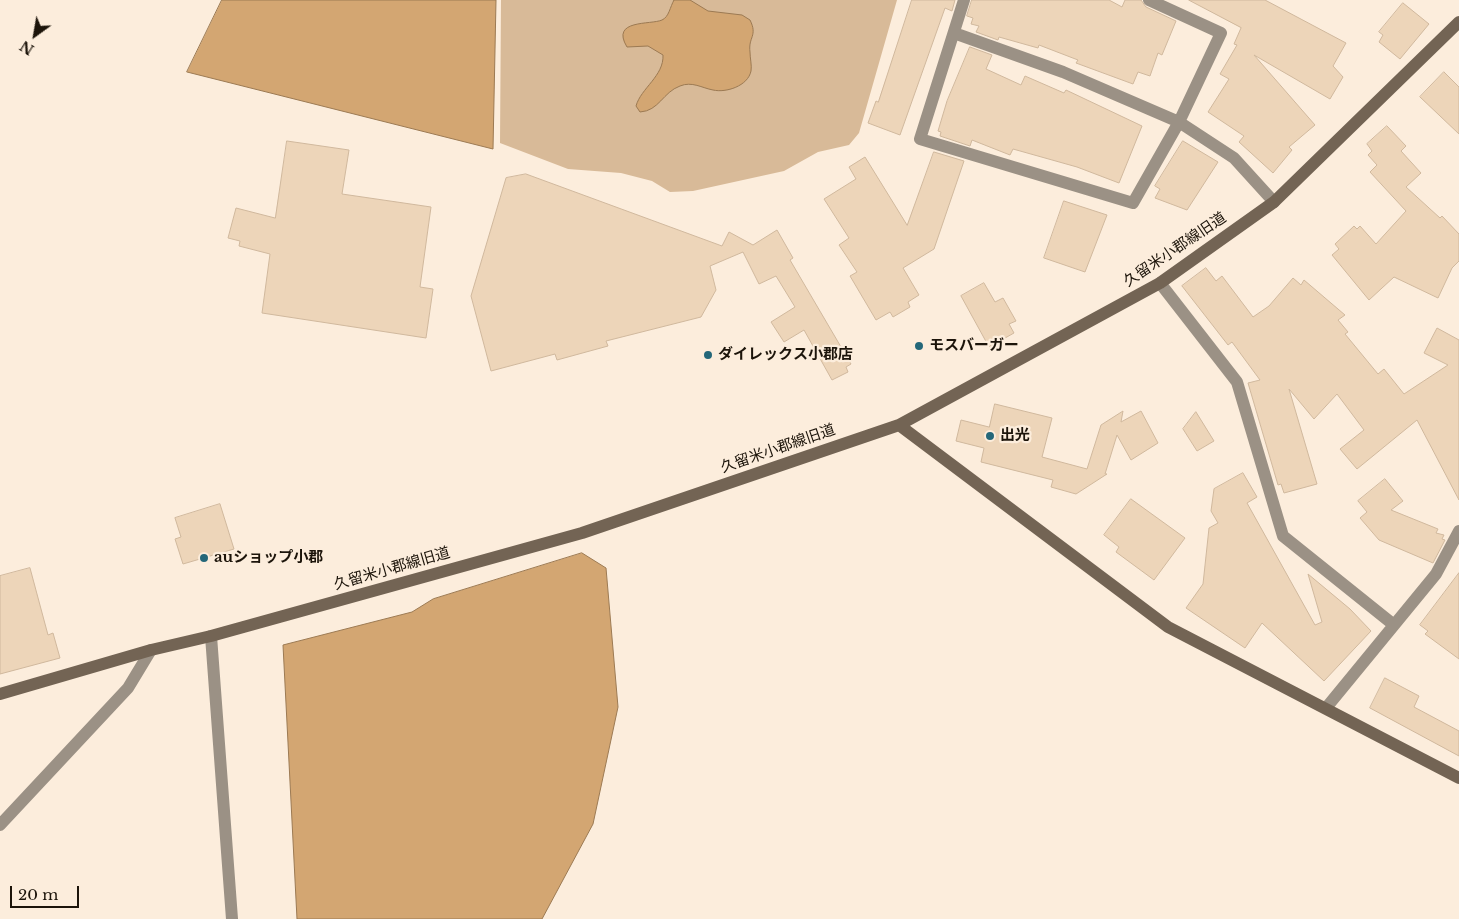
<!DOCTYPE html>
<html>
<head>
<meta charset="utf-8">
<style>
	body { margin:0 }
	#map { position:relative; width:1459px; height:919px; overflow:hidden; background:#fceddc; font-family:"Libre Baskerville",serif }
	canvas { display:block }
	.north { position:absolute; left:10px; top:10px; width:50px; height:50px; -webkit-text-stroke:4px #fceddc; paint-order:stroke; rotate:212deg; font-size:14px; font-weight:700; line-height:20px; text-align:center; color:#1c140a }
	.north::after { content:''; display:block; margin:auto; width:18px; height:22px; background:#1c140a; clip-path:polygon(50% 0,100% 100%,50% 72%,0 100%) }
	.scale { position:absolute; left:10px; top:886px; width:69px; height:22px; box-sizing:border-box; border:2px solid #1c140a; border-top:0; padding-left:6px; font-size:15px; line-height:18px; white-space:nowrap; color:#1c140a; -webkit-text-stroke:4px #fceddc; paint-order:stroke }
</style>
</head>
<body>
<div id="map">
<canvas width="1459" height="919"></canvas>
<div class="north">N</div>
<div class="scale">20 m</div>
</div>
<script>
const ctx = document.querySelector('canvas').getContext('2d');
ctx.lineJoin = 'round';
function fillPath(path, color) {
  ctx.fillStyle = color;
  ctx.fill(path, 'evenodd');
}
function stroke(path, color, width, dash) {
  ctx.strokeStyle = color;
  ctx.lineWidth = width;
  ctx.lineCap = dash ? 'butt' : 'round';
  ctx.setLineDash(dash || []);
  ctx.stroke(path);
}
function write(font, color, halo, rows, align = 'center') {
  ctx.font = font + ' "Libre Baskerville","Noto Sans JP",serif';
  ctx.lineWidth = 4.5;
  ctx.setLineDash([]);
  ctx.textBaseline = 'middle';
  ctx.strokeStyle = halo;
  ctx.fillStyle = color;
  for (const [text, x, y, turn = 0] of rows) {
    ctx.save();
    ctx.translate(x, y);
    ctx.rotate((+turn || 0) * Math.PI / 180);
    ctx.textAlign = isNaN(turn) ? turn : align;
    if (halo) ctx.strokeText(text, 0, 0);
    ctx.fillText(text, 0, 0);
    ctx.restore();
  }
}
fillPath(new Path2D(`
	M 501,0 L 897,0 L 859,133 L 849,145 L 818,152 L 784,171 L 693,191 L 670,192 L 652,181 L 621,173 L 568,169 L 500,143 Z`), '#d8ba98');
const water = new Path2D(`
	M 222,0 L 496,0 L 493,149 L 187,72 Z
	M 674,0 L 690,0 L 708,11 L 742,15 L 750,20 C 758,36 748,37 750,52 C 750,58 752,66 751,71 C 748,86 726,93 713,90 C 702,88 692,81 680,86 C 663,92 659,111 640,112 L 636,106 C 641,88 664,76 663,55 L 648,46 L 627,47 C 610,19 651,25 662,20 C 669,17 670,7 674,0 Z
	M 582,553 L 606,568 L 618,707 L 593,824 L 542,919 L 297,919 L 283,645 L 412,612 L 433,599 Z`);
fillPath(water, '#d3a672');
stroke(water, '#9c7a53', 1);
const building = new Path2D(`
	M 912,0 L 955,0 L 952,11 L 945,8 L 900,135 L 868,123 L 876,101 L 878,102 Z
	M 972,0 L 1109,0 L 1122,7 L 1125,0 L 1141,0 L 1146,7 L 1176,21 L 1162,55 L 1158,53 L 1150,76 L 1138,72 L 1133,84 L 1076,63 L 1078,60 L 1039,45 L 1038,48 L 999,37 L 998,40 L 976,32 L 979,26 L 971,24 L 973,18 L 967,16 Z
	M 1189,0 L 1265,0 L 1346,43 L 1333,66 L 1343,77 L 1330,99 L 1254,55 L 1315,125 L 1289,147 L 1292,150 L 1273,173 L 1239,142 L 1244,136 L 1208,112 L 1229,79 L 1220,74 L 1237,45 L 1234,44 L 1241,28 Z
	M 1403,3 L 1429,24 L 1400,59 L 1379,42 L 1383,35 L 1379,32 Z
	M 970,47 L 992,55 L 986,69 L 1021,85 L 1025,76 L 1064,93 L 1066,90 L 1142,126 L 1119,183 L 1077,167 L 1013,149 L 1010,155 L 972,140 L 970,146 L 940,136 L 941,132 L 938,131 L 947,101 Z
	M 1444,72 L 1459,87 L 1459,134 L 1420,97 Z
	M 1387,126 L 1406,146 L 1401,151 L 1421,173 L 1406,187 L 1440,218 L 1442,216 L 1459,234 L 1459,261 L 1452,268 L 1438,298 L 1394,277 L 1369,300 L 1332,255 L 1339,249 L 1335,244 L 1354,226 L 1357,229 L 1360,226 L 1376,244 L 1406,211 L 1370,172 L 1377,165 L 1368,155 L 1372,151 L 1367,144 Z
	M 287,141 L 349,150 L 342,194 L 431,207 L 420,287 L 433,289 L 426,338 L 262,313 L 270,254 L 239,246 L 240,241 L 228,238 L 236,208 L 275,218 Z
	M 1183,141 L 1218,162 L 1187,210 L 1155,198 L 1160,189 L 1155,186 Z
	M 934,152 L 964,161 L 934,249 L 903,268 L 919,295 L 908,302 L 910,307 L 893,317 L 890,312 L 876,320 L 850,276 L 857,272 L 839,245 L 849,238 L 824,199 L 856,179 L 849,167 L 865,157 L 907,225 Z
	M 526,174 L 722,246 L 729,232 L 753,245 L 777,230 L 793,258 L 790,260 L 851,364 L 846,367 L 848,372 L 832,380 L 804,330 L 784,342 L 771,322 L 795,307 L 776,276 L 759,284 L 743,252 L 710,266 L 716,290 L 701,317 L 606,341 L 608,346 L 557,360 L 555,354 L 491,371 L 471,296 L 506,178 Z
	M 1064,201 L 1107,215 L 1085,272 L 1044,258 Z
	M 1206,268 L 1216,281 L 1222,276 L 1253,317 L 1269,306 L 1293,278 L 1301,285 L 1304,280 L 1345,315 L 1338,320 L 1348,332 L 1345,334 L 1378,374 L 1384,369 L 1404,394 L 1448,365 L 1424,353 L 1437,328 L 1459,340 L 1459,500 L 1417,420 L 1357,469 L 1340,449 L 1364,430 L 1337,394 L 1314,419 L 1289,389 L 1317,484 L 1284,493 L 1281,484 L 1278,485 L 1248,383 L 1260,380 L 1232,342 L 1228,345 L 1182,286 Z
	M 984,283 L 995,302 L 1003,298 L 1016,321 L 1009,324 L 1014,333 L 989,347 L 961,296 Z
	M 995,404 L 1052,418 L 1042,457 L 1087,469 L 1101,425 L 1123,411 L 1121,422 L 1141,411 L 1158,443 L 1131,460 L 1117,435 L 1105,474 L 1107,474 L 1076,494 L 1051,487 L 1053,480 L 981,462 L 984,448 L 956,441 L 961,420 L 989,427 Z
	M 1196,412 L 1214,441 L 1197,451 L 1183,429 Z
	M 1243,473 L 1257,497 L 1247,503 L 1315,625 L 1322,622 L 1308,574 L 1350,609 L 1371,631 L 1324,681 L 1262,623 L 1245,648 L 1186,608 L 1203,584 L 1209,528 L 1218,523 L 1211,511 L 1214,489 Z
	M 1385,479 L 1403,501 L 1391,510 L 1438,529 L 1436,533 L 1444,535 L 1442,539 L 1445,540 L 1433,563 L 1379,540 L 1360,518 L 1367,512 L 1358,501 Z
	M 1131,499 L 1185,538 L 1154,580 L 1116,552 L 1119,547 L 1104,535 Z
	M 220,504 L 234,549 L 183,564 L 175,539 L 181,537 L 175,518 Z
	M 30,568 L 48,635 L 53,633 L 60,658 L 0,674 L 0,576 Z
	M 1459,573 L 1459,659 L 1425,634 L 1428,631 L 1420,625 Z
	M 1385,678 L 1419,696 L 1414,707 L 1459,731 L 1459,756 L 1370,708 Z`);
fillPath(building, '#edd5b9');
stroke(building, '#d0b89d', 1);
stroke(new Path2D(`
	M 964,0 L 920,139 L 1133,203 L 1179,122 L 1221,33 L 1149,0
	M 954,33 L 1063,72 L 1179,122 L 1234,158 L 1274,202
	M 1160,283 L 1237,382 L 1283,536 L 1394,625
	M 211,636 L 232,919
	M 1326,708 L 1436,574 L 1459,531
	M 0,825 L 128,688 L 151,650`), '#9b9185', 12);
stroke(new Path2D(`
	M 899,425 L 1168,627 L 1459,778
	M 0,694 L 151,650 L 211,636 L 582,533 L 899,425 L 1160,283 L 1274,202 L 1459,22`), '#736454', 12);
for (const [x, y, r, color] of [
	[919,346,5,"#246779"],
	[708,355,5,"#246779"],
	[990,436,5,"#246779"],
	[204,558,5,"#246779"]
]) {
  const dot = new Path2D();
  dot.arc(x, y, r, 0, 2 * Math.PI);
  ctx.fillStyle = color;
  ctx.fill(dot);
  stroke(dot, '#fceddc', 2);
}
write('15px', '#1c140a', '#fceddc', [
	["久留米小郡線旧道",1175,250,-34],
	["久留米小郡線旧道",778,449,-19],
	["久留米小郡線旧道",392,569,-16]
]);
write('bold 15px', '#1c140a', '#fceddc', [
	["モスバーガー",929,346],
	["ダイレックス小郡店",718,355],
	["出光",1000,436],
	["auショップ小郡",214,558]
], 'left');
</script>
</body>
</html>
